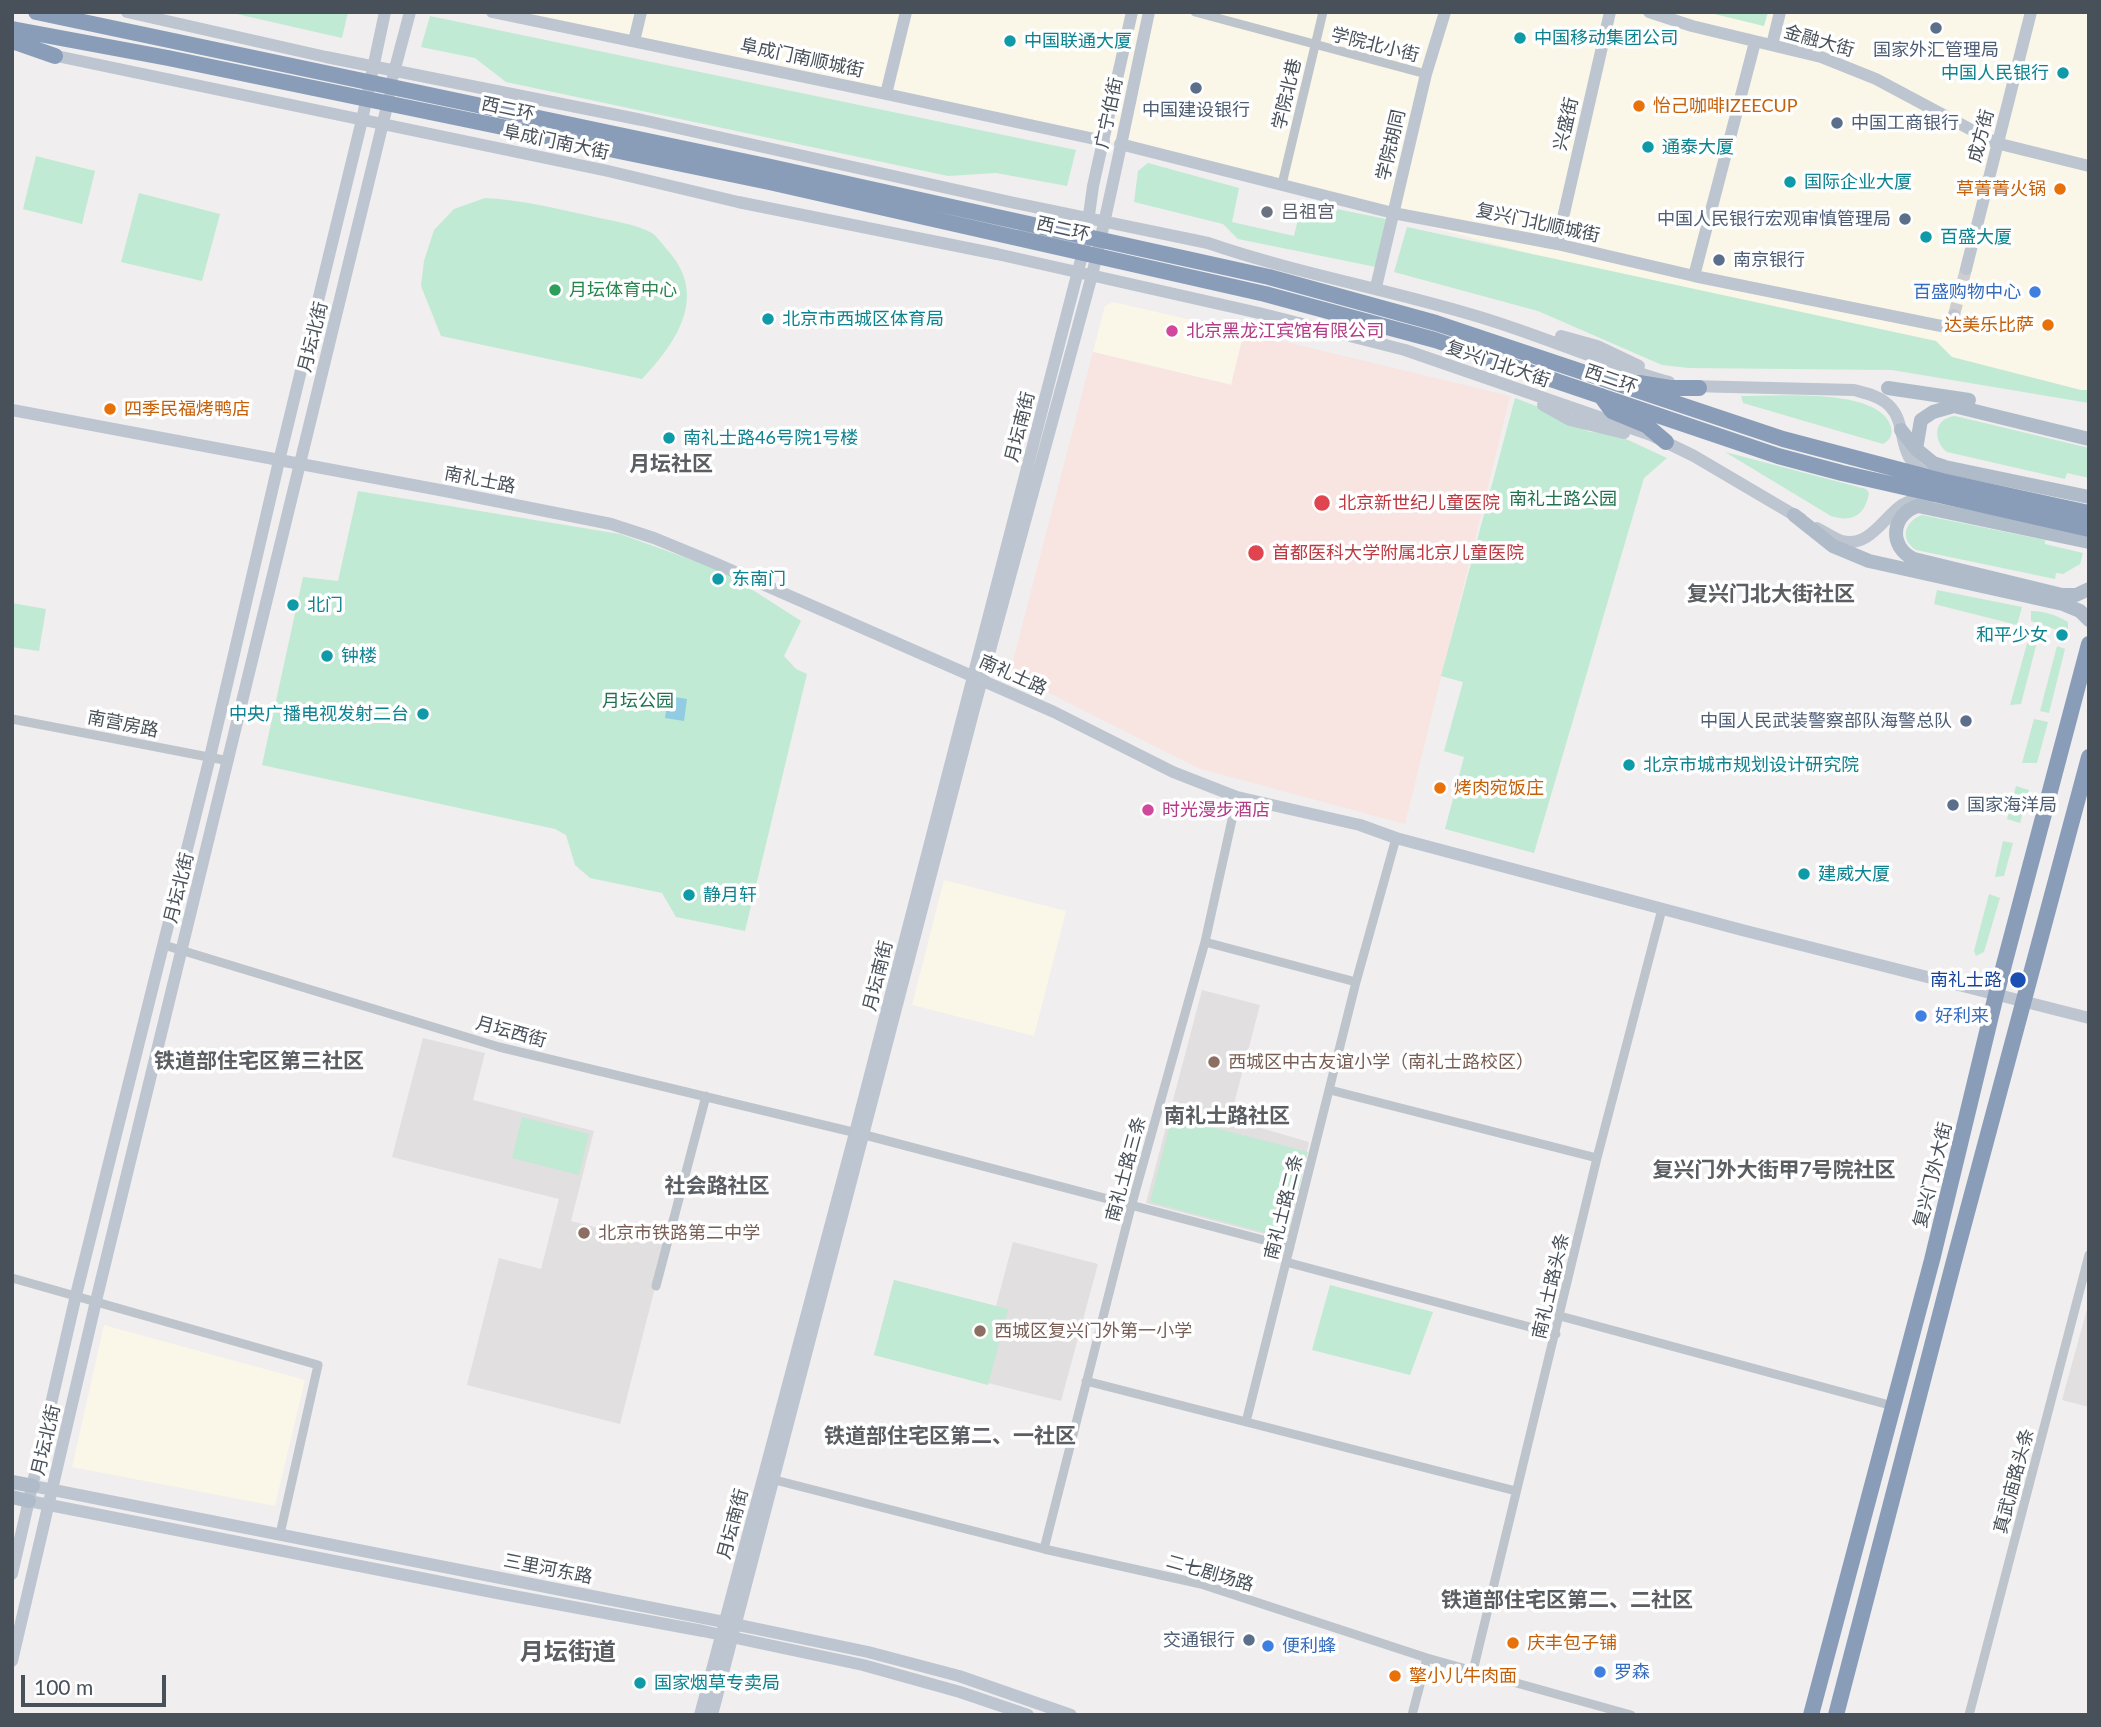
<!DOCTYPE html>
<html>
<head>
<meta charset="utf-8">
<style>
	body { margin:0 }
	#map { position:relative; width:2101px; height:1727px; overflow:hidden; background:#f0eeee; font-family:Lato,sans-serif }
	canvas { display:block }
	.frame { position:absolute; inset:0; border:14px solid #485059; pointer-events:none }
	.scale { position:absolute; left:21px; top:1675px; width:145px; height:32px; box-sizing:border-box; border:4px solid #485059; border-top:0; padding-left:9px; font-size:21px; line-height:24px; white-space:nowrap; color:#485059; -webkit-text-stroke:5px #fff; paint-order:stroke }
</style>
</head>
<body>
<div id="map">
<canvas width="2101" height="1727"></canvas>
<div class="frame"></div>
<div class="scale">100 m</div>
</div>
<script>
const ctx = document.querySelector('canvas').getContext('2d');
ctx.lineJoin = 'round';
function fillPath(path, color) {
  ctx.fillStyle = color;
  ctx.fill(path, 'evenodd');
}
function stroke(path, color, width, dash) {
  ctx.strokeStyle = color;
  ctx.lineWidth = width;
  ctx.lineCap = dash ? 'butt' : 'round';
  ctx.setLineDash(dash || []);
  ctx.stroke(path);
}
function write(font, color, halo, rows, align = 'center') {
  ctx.font = font + ' Lato,"Noto Sans SC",sans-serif';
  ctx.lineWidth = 7;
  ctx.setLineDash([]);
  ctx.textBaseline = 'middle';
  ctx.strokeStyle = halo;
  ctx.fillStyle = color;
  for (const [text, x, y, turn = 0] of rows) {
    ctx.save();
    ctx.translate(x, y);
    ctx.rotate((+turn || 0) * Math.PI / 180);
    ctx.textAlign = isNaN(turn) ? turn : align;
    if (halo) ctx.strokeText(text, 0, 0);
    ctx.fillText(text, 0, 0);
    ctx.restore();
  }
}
fillPath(new Path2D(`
	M 491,12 L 2089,12 L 2089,403 L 1120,144 Z
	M 1113,302 L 1244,332 L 1232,385 L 1093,352 L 1105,306 Z
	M 944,880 L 1066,911 L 1034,1036 L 912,1005 Z
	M 104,1325 L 305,1380 L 275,1506 L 72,1467 Z`), '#faf6e8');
fillPath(new Path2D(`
	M 1202,990 L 1260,1005 L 1230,1119 L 1309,1142 L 1287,1240 L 1146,1203 Z
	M 423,1038 L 485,1053 L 473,1100 L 594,1131 L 571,1221 L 666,1245 L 620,1424 L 467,1385 L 499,1258 L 541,1269 L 559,1199 L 392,1157 Z
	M 1013,1242 L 1098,1264 L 1061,1401 L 874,1355 L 894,1280 L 996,1306 Z
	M 2089,1302 L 2089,1407 L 2062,1400 Z`), '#e1dfdf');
fillPath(new Path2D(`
	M 1244,332 L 1510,396 L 1405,824 L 1198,768 L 1010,673 L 1093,352 L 1231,385 Z`), '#f8e4e0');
fillPath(new Path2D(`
	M 228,12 L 348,12 L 342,38 Z
	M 1706,12 L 1768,12 L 1764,26 Z
	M 430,16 L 1076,150 L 1067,186 L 996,173 L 948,176 L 506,82 L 475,58 L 421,47 Z
	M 36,156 L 95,171 L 82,224 L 23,209 Z
	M 1148,163 L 1239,188 L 1232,222 L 1294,236 L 1302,202 L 1386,219 L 1376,267 L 1238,239 L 1223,224 L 1134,202 L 1138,171 Z
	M 139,193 L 220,214 L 202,281 L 121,262 Z
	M 485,198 C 523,200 558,209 595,217 C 613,221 636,224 652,233 C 658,237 664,247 670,253 C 708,298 675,344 642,379 L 441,336 L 421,286 L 424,261 L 434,230 L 454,209 Z
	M 1407,227 L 1936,341 L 1952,357 L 2081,390 L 2089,390 L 2089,403 L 1892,370 L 1689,368 L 1662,365 L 1538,311 L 1394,272 Z
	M 1741,396 C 1775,396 1881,387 1891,427 C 1893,435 1890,440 1883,444 L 1743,403 Z
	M 1515,398 L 1549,411 L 1563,420 L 1590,432 L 1608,433 L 1626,439 L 1667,458 L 1644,478 L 1534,853 L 1445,829 L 1464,757 L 1444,751 L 1463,682 L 1441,676 Z
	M 1955,416 L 2089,448 L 2089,478 L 2067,473 L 2065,479 L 1947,452 C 1932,440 1934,418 1955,416 Z
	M 1725,452 L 1866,489 L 1869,493 C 1865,515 1853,523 1831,516 Z
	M 358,491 L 620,534 L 723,571 L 801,621 L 784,656 L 796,669 L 807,674 L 745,931 L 676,917 L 662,893 L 590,878 L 575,865 L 566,835 L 555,829 L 262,765 L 303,577 L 338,581 Z
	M 1922,515 L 2045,540 L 2045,544 L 2083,553 L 2080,564 L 2063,574 L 2056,573 L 2055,579 L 1916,550 C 1899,539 1905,521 1922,515 Z
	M 1937,590 L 2022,607 L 2017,625 L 1934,604 Z
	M 12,603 L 46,609 L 39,651 L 12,647 Z
	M 2031,611 C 2045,611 2056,615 2068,622 L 2068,630 L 2063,632 L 2031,621 Z
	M 2028,640 L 2037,642 L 2021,704 L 2010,705 Z
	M 2057,646 L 2065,649 L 2049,713 L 2040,711 Z
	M 2034,719 L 2048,722 L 2037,763 L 2022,763 Z
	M 2016,786 L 2029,790 L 2020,823 L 2007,819 Z
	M 2003,841 L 2013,843 L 2004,876 L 1995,877 Z
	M 1989,894 L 2000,898 L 1984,952 L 1976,956 L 1974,951 Z
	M 522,1117 L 589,1134 L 579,1175 L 512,1158 Z
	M 1172,1117 L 1308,1152 L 1286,1238 L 1150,1202 Z
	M 894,1280 L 1008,1309 L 988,1385 L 874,1355 Z
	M 1330,1285 L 1433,1312 L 1410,1375 L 1312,1350 Z`), '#c0ead3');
fillPath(new Path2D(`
	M 661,695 L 687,699 L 684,721 L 665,718 L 667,706 L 660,704 Z`), '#91cce2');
stroke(new Path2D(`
	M 1954,315 L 1966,269`), '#ceced0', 12, [12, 6]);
stroke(new Path2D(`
	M 1195,12 L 1426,74
	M 1282,184 L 1323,12
	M 12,719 L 229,761
	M 1205,942 L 1356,982
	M 164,945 L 499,1047 L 865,1135 L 1290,1247
	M 1330,1090 L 1597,1158
	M 1286,1262 L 1556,1334
	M 12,1278 L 318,1365 L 280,1534
	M 656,1286 L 706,1096
	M 1560,1316 L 1893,1406
	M 1086,1381 L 1516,1491
	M 1246,1422 L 1356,982 L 1396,838
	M 775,1480 L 1044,1549 L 1201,1584 L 1427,1658 L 1631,1715
	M 1044,1549 L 1131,1207 L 1205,942 L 1237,797
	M 1473,1671 L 1597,1158 L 1662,909
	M 1412,1715 L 1427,1658
	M 1969,1715 L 2089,1255`), '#bdc4cb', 9);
stroke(new Path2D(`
	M 127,12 L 326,57 L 642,120 L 1010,202 L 1208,243 C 1292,272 1381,288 1466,313 C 1535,332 1600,363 1669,382
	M 492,12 L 886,94 L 1104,141
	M 1649,12 L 1692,26 L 1821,57 L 1876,79 L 1996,143 L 2089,166
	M 634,41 L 641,12
	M 1772,45 L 1780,12
	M 47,54 L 608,171 L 738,202 L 997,254 L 1259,313 L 1405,350 L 1651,435 L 1694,456 L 1801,519
	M 393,76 L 410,12
	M 886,94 L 906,12
	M 1120,144 L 1393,213 L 1557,244 L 1694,276 L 1951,328 L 1954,315
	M 1024,232 L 1085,244
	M 1557,244 L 1610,12
	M 1966,269 L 2031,12
	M 1694,276 L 1755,42
	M 1376,287 L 1426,74 L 1445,12
	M 1561,336 L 1597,346 L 1639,366
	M 1690,386 L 1854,390 C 1865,393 1876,395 1885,402 C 1912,422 1891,456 1929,475
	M 1543,405 L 1570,420 L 1624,433
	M 12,410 L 445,491 L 611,524 L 654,538 L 710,561 L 1054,712 L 1173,772 L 1237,797 L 1360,825 L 1396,838 L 1742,930 L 2089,1018
	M 1817,528 C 1825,532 1834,539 1842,541 C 1869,548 1883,518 1902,505 C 1912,499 1923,497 1934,495
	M 33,1486 L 724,1622 L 868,1652 L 959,1676 L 1071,1715
	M 29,1501 L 497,1593 L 703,1631 L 863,1665 L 960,1692 L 1028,1715
	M 12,1574 L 76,1295 L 210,757 L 279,461 L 362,120 L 385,12
	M 12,1661 L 96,1301 L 389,98
	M 700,1715 L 855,1133 L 1085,244 L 1093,186 L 1132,12
	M 712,1715 L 974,709 L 1092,275 C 1113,188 1130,100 1149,12`), '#bdc5d0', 12);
stroke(new Path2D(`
	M 1888,388 L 1969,400
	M 1901,430 L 1916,449
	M 2089,439 L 1954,406 L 1933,412 L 1921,420 L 1916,449 L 1933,463 L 1945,467 L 2089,497
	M 1794,515 L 1833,546 L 1869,561 L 2063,604 L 2080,611 L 2089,620
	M 2089,542 L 1918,506 C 1891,514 1888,547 1914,559 L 2062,595 L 2076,595 L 2089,589
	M 12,1482 L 33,1486
	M 12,1497 L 29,1501`), '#b0bbca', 14);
stroke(new Path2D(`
	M 36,12 L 771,167 L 1269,277 L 1436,323 L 1783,439 L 1942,481 L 2089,513
	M 12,29 L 168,58 L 769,182 L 1265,294 L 1435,340 L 1778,456 L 1842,473 L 2089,529
	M 12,41 L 55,56
	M 1639,383 L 1670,388 L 1699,388
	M 1601,396 L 1612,411 L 1646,425 L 1666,442
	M 1811,1715 L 1932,1260 L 1996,995 L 2089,644
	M 1836,1715 L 1954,1261 L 2089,757`), '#8a9db8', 16);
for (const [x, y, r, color] of [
	[1936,28,7,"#5c6f8a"],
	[1520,38,7,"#0f9aa8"],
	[1010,41,7,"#0f9aa8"],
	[2063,73,7,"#0f9aa8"],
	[1196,88,7,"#5c6f8a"],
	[1639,106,7,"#e8710a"],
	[1837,123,7,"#5c6f8a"],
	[1648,147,7,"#0f9aa8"],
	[1790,182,7,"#0f9aa8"],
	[2060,189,7,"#e8710a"],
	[1267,212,7,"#6b7280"],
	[1905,219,7,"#5c6f8a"],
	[1926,237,7,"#0f9aa8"],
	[1719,260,7,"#5c6f8a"],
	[555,290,7,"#2e9e5b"],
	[2035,292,7,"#3f7fe0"],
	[768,319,7,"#0f9aa8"],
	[2048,325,7,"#e8710a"],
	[1172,331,7,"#d1479c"],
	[110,409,7,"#e8710a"],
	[669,438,7,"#0f9aa8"],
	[1322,503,9,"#e0444e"],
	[1256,553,9,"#e0444e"],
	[718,579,7,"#0f9aa8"],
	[293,605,7,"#0f9aa8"],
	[2062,635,7,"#0f9aa8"],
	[327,656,7,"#0f9aa8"],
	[423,714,7,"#0f9aa8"],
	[1966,721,7,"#5c6f8a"],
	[1629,765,7,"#0f9aa8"],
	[1440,788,7,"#e8710a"],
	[1953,805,7,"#5c6f8a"],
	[1148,810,7,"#d1479c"],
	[1804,874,7,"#0f9aa8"],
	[689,895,7,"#0f9aa8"],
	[2018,980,9,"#1a4fb4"],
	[1921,1016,7,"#3f7fe0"],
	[1214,1062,7,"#8d6e63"],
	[584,1233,7,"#8d6e63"],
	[980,1331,7,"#8d6e63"],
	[1249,1640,7,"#5c6f8a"],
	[1513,1643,7,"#e8710a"],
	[1268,1646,7,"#3f7fe0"],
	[1600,1672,7,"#3f7fe0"],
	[1395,1676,7,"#e8710a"],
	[640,1683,7,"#0f9aa8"]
]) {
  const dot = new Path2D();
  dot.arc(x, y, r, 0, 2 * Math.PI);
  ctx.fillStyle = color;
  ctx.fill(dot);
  stroke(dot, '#fff', 2.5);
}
write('18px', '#0d838f', '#fff', [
	["中国移动集团公司",1534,38],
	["中国联通大厦",1024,41],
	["中国人民银行",2049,73,"right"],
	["通泰大厦",1662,147],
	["国际企业大厦",1804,182],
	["百盛大厦",1940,237],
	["北京市西城区体育局",782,319],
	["南礼士路46号院1号楼",683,438],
	["东南门",732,579],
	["北门",307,605],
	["和平少女",2048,635,"right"],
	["钟楼",341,656],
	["中央广播电视发射二台",409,714,"right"],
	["北京市城市规划设计研究院",1643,765],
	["建威大厦",1818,874],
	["静月轩",703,895],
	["国家烟草专卖局",654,1683]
], 'left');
write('18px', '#485059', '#fff', [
	["金融大街",1819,41,16],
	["学院北小街",1375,45,14],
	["阜成门南顺城街",802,58,12],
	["学院北巷",1287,94,-77],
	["西二环",508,109,12],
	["广宁伯街",1109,113,-78],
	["兴盛街",1566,124,-77],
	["成方街",1981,136,-75],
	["阜成门南大街",556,142,12],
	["学院胡同",1391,145,-77],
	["复兴门北顺城街",1538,223,12],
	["西二环",1063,229,13],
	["月坛北街",313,337,-76],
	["复兴门北大街",1498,364,19],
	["西二环",1611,379,19],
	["月坛南街",1020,427,-76],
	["南礼士路",480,480,11],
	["南礼士路",1013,675,24],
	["南营房路",123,724,11],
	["月坛北街",179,888,-76],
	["月坛南街",878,976,-76],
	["月坛西街",511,1032,15],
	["南礼士路三条",1126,1169,-75],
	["复兴门外大街",1933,1175,-76],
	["南礼士路二条",1284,1207,-76],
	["南礼士路头条",1551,1286,-77],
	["月坛北街",46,1440,-77],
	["真武庙路头条",2014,1481,-75],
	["月坛南街",733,1524,-75],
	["三里河东路",548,1569,11],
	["二七剧场路",1210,1573,16]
]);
write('18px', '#4e5e75', '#fff', [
	["国家外汇管理局",1936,50,"center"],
	["中国建设银行",1196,110,"center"],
	["中国工商银行",1851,123],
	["中国人民银行宏观审慎管理局",1891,219,"right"],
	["南京银行",1733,260],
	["中国人民武装警察部队海警总队",1952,721,"right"],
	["国家海洋局",1967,805],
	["交通银行",1235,1640,"right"]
], 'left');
write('18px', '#c56008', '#fff', [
	["怡己咖啡IZEECUP",1653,106],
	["草菁菁火锅",2046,189,"right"],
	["达美乐比萨",2034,325,"right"],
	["四季民福烤鸭店",124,409],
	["烤肉宛饭庄",1454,788],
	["庆丰包子铺",1527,1643],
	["擎小儿牛肉面",1409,1676]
], 'left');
write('18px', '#5b616d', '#fff', [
	["吕祖宫",1281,212]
], 'left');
write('18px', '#27864d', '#fff', [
	["月坛体育中心",569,290]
], 'left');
write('18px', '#366cbe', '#fff', [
	["百盛购物中心",2021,292,"right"],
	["好利来",1935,1016],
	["便利蜂",1282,1646],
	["罗森",1614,1672]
], 'left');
write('18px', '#b23c85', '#fff', [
	["北京黑龙江宾馆有限公司",1186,331],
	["时光漫步酒店",1162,810]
], 'left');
write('18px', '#20734f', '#fff', [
	["南礼士路公园",1563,499],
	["月坛公园",638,701]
]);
write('18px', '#be3a42', '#fff', [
	["北京新世纪儿童医院",1338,503],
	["首都医科大学附属北京儿童医院",1272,553]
], 'left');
write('18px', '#164399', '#fff', [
	["南礼士路",2002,980]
], 'right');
write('18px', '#785e54', '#fff', [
	["西城区中古友谊小学（南礼士路校区）",1228,1062],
	["北京市铁路第二中学",598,1233],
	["西城区复兴门外第一小学",994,1331]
], 'left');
write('bold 21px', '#5b5e62', '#fff', [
	["月坛社区",671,464],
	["复兴门北大街社区",1771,594],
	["铁道部住宅区第三社区",259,1061],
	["南礼士路社区",1227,1116],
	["复兴门外大街甲7号院社区",1774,1170],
	["社会路社区",717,1186],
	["铁道部住宅区第二、一社区",950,1436],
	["铁道部住宅区第二、二社区",1567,1600]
]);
write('bold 24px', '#5b5e62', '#fff', [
	["月坛街道",568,1652]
]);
</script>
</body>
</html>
